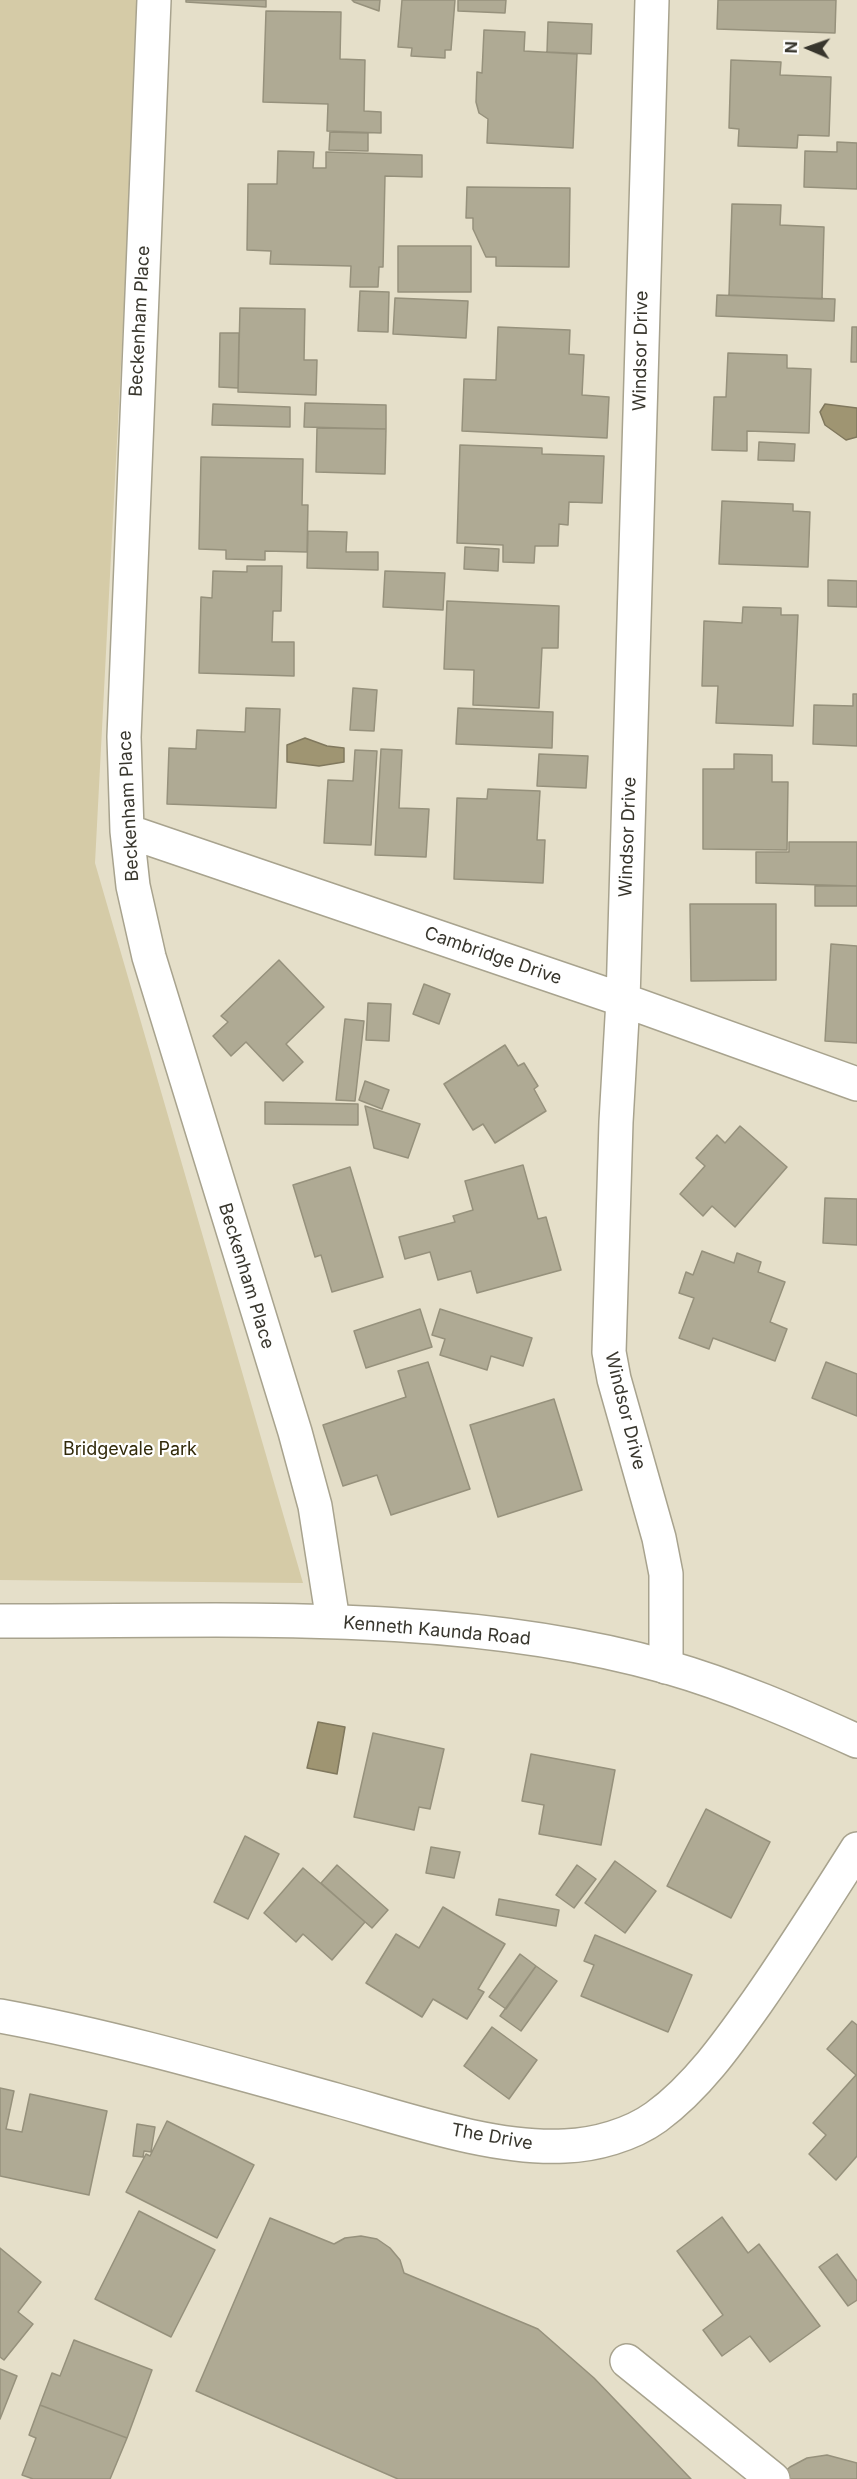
<!DOCTYPE html>
<html>
<head>
<meta charset="utf-8">
<style>
	body { margin:0 }
	#map { position:relative; width:857px; height:2479px; overflow:hidden; background:#e5dfc9; font-family:Inter,sans-serif }
	canvas { display:block }
	.north { position:absolute; left:779px; top:18px; width:60px; height:60px; -webkit-text-stroke:4px #fff; paint-order:stroke; rotate:272deg; font-size:16px; font-weight:700; line-height:24px; text-align:center; color:#38362d }
	.north::after { content:''; display:block; margin:auto; width:21px; height:27px; background:#38362d; clip-path:polygon(50% 0,100% 100%,50% 72%,0 100%) }
</style>
</head>
<body>
<div id="map">
<canvas width="857" height="2479"></canvas>
<div class="north">N</div>
</div>
<script>
const ctx = document.querySelector('canvas').getContext('2d');
ctx.lineJoin = 'round';
function fillPath(path, color) {
  ctx.fillStyle = color;
  ctx.fill(path, 'evenodd');
}
function stroke(path, color, width, dash) {
  ctx.strokeStyle = color;
  ctx.lineWidth = width;
  ctx.lineCap = dash ? 'butt' : 'round';
  ctx.setLineDash(dash || []);
  ctx.stroke(path);
}
function write(font, color, halo, rows, align = 'center') {
  ctx.font = font + ' Inter,sans-serif';
  ctx.lineWidth = 4.5;
  ctx.setLineDash([]);
  ctx.textBaseline = 'middle';
  ctx.strokeStyle = halo;
  ctx.fillStyle = color;
  for (const [text, x, y, turn = 0] of rows) {
    ctx.save();
    ctx.translate(x, y);
    ctx.rotate((+turn || 0) * Math.PI / 180);
    ctx.textAlign = isNaN(turn) ? turn : align;
    if (halo) ctx.strokeText(text, 0, 0);
    ctx.fillText(text, 0, 0);
    ctx.restore();
  }
}
fillPath(new Path2D(`
	M 0,0 L 140,0 L 95,863 L 303,1583 L 0,1580 Z`), '#d5cba7');
const water = new Path2D(`
	M 825,404 L 857,408 L 857,437 L 846,440 L 825,425 L 820,412 Z
	M 305,738 L 327,746 L 344,748 L 344,762 L 319,766 L 287,762 L 287,745 Z
	M 318,1722 L 345,1727 L 337,1774 L 307,1768 Z`);
fillPath(water, '#9f9572');
stroke(water, '#80785d', 1.5);
const building = new Path2D(`
	M 186,0 L 266,0 L 266,7 L 186,2 Z
	M 352,0 L 380,0 L 379,11 L 354,2 Z
	M 402,0 L 455,0 L 451,50 L 445,50 L 445,58 L 411,56 L 412,48 L 398,47 Z
	M 458,0 L 506,0 L 505,13 L 458,11 Z
	M 718,0 L 836,0 L 835,33 L 717,29 Z
	M 266,11 L 341,12 L 340,59 L 365,60 L 364,111 L 381,112 L 381,133 L 327,131 L 328,104 L 263,102 Z
	M 548,22 L 592,24 L 591,54 L 547,52 Z
	M 484,30 L 525,32 L 524,51 L 577,54 L 573,148 L 487,143 L 488,119 L 479,113 L 476,102 L 477,72 L 482,73 Z
	M 731,60 L 781,62 L 780,75 L 831,77 L 829,136 L 798,135 L 797,148 L 738,146 L 739,129 L 729,128 Z
	M 330,132 L 368,133 L 368,151 L 329,150 Z
	M 837,142 L 857,143 L 857,189 L 804,187 L 805,151 L 837,152 Z
	M 278,151 L 314,152 L 313,168 L 326,168 L 326,152 L 422,155 L 422,177 L 385,176 L 383,267 L 379,267 L 378,287 L 350,287 L 351,266 L 270,264 L 271,251 L 247,250 L 248,184 L 277,184 Z
	M 467,187 L 570,188 L 569,267 L 496,266 L 496,257 L 486,257 L 473,229 L 473,218 L 466,218 Z
	M 732,204 L 781,205 L 780,225 L 824,227 L 822,299 L 729,295 Z
	M 398,246 L 471,246 L 471,292 L 398,292 Z
	M 360,291 L 389,292 L 388,332 L 358,331 Z
	M 717,295 L 835,299 L 834,321 L 716,316 Z
	M 395,298 L 468,301 L 466,338 L 393,334 Z
	M 240,308 L 305,309 L 304,360 L 317,360 L 316,395 L 238,392 Z
	M 498,327 L 570,330 L 569,354 L 584,355 L 582,395 L 609,397 L 607,438 L 462,431 L 464,379 L 496,380 Z
	M 852,327 L 857,327 L 857,362 L 851,362 Z
	M 220,333 L 239,333 L 238,388 L 219,387 Z
	M 728,353 L 787,355 L 787,368 L 811,369 L 809,433 L 747,431 L 747,451 L 712,450 L 714,397 L 726,397 Z
	M 305,403 L 386,405 L 386,429 L 304,427 Z
	M 213,404 L 290,407 L 290,427 L 212,425 Z
	M 317,428 L 386,429 L 385,474 L 316,472 Z
	M 759,442 L 795,444 L 794,461 L 758,460 Z
	M 460,445 L 542,448 L 542,454 L 604,456 L 602,503 L 569,502 L 568,525 L 559,524 L 558,546 L 535,546 L 534,563 L 503,562 L 503,545 L 457,543 Z
	M 201,457 L 303,459 L 302,505 L 308,505 L 307,552 L 265,551 L 265,560 L 226,559 L 226,550 L 199,549 Z
	M 722,501 L 793,504 L 793,511 L 810,512 L 808,567 L 719,564 Z
	M 308,531 L 347,532 L 346,552 L 378,552 L 378,570 L 307,568 Z
	M 465,547 L 499,549 L 498,571 L 464,569 Z
	M 247,566 L 282,566 L 281,611 L 273,611 L 272,642 L 294,642 L 294,676 L 199,673 L 201,597 L 212,598 L 213,571 L 247,572 Z
	M 385,571 L 445,573 L 443,610 L 383,607 Z
	M 828,580 L 857,581 L 857,607 L 828,606 Z
	M 447,601 L 559,606 L 558,648 L 542,648 L 539,708 L 473,705 L 474,670 L 444,669 Z
	M 743,607 L 781,608 L 781,615 L 798,615 L 793,726 L 716,723 L 718,686 L 702,686 L 704,621 L 742,623 Z
	M 353,688 L 377,690 L 374,731 L 350,730 Z
	M 853,694 L 857,694 L 857,746 L 813,744 L 814,705 L 853,706 Z
	M 246,708 L 280,709 L 276,808 L 167,804 L 169,748 L 196,749 L 197,730 L 245,732 Z
	M 458,708 L 553,712 L 552,748 L 456,744 Z
	M 381,749 L 402,750 L 399,808 L 429,809 L 426,857 L 375,855 Z
	M 355,750 L 377,751 L 371,845 L 324,843 L 328,780 L 353,781 Z
	M 539,754 L 588,756 L 586,788 L 537,786 Z
	M 734,754 L 772,755 L 772,782 L 788,782 L 787,850 L 703,849 L 703,769 L 734,769 Z
	M 488,789 L 540,791 L 537,840 L 545,840 L 543,883 L 454,879 L 457,798 L 487,799 Z
	M 789,842 L 857,842 L 857,886 L 756,883 L 756,852 L 789,852 Z
	M 815,886 L 857,886 L 857,906 L 815,906 Z
	M 690,904 L 776,904 L 776,980 L 691,981 Z
	M 831,944 L 857,946 L 857,1043 L 825,1041 Z
	M 279,960 L 324,1007 L 286,1044 L 303,1062 L 283,1081 L 246,1042 L 231,1056 L 213,1036 L 228,1022 L 221,1016 Z
	M 424,984 L 450,994 L 439,1024 L 413,1014 Z
	M 368,1003 L 391,1004 L 389,1041 L 366,1040 Z
	M 345,1019 L 364,1021 L 355,1101 L 336,1100 Z
	M 505,1045 L 518,1066 L 524,1063 L 538,1086 L 534,1089 L 546,1111 L 495,1143 L 483,1124 L 473,1130 L 444,1084 Z
	M 365,1081 L 389,1090 L 382,1109 L 359,1100 Z
	M 265,1102 L 358,1104 L 358,1125 L 265,1124 Z
	M 365,1106 L 420,1124 L 408,1158 L 374,1148 Z
	M 740,1126 L 787,1167 L 735,1227 L 712,1206 L 703,1216 L 680,1194 L 705,1166 L 696,1158 L 717,1135 L 725,1143 Z
	M 523,1165 L 538,1219 L 546,1217 L 561,1270 L 477,1293 L 471,1271 L 438,1280 L 430,1252 L 405,1259 L 399,1237 L 455,1222 L 453,1216 L 473,1210 L 465,1181 Z
	M 350,1167 L 383,1277 L 332,1292 L 321,1255 L 315,1257 L 293,1185 Z
	M 825,1198 L 857,1199 L 857,1245 L 823,1243 Z
	M 702,1251 L 734,1263 L 737,1253 L 761,1262 L 758,1272 L 785,1282 L 770,1322 L 787,1329 L 775,1361 L 713,1338 L 709,1349 L 679,1338 L 694,1298 L 679,1293 L 686,1272 L 693,1275 Z
	M 420,1309 L 432,1347 L 366,1368 L 354,1331 Z
	M 440,1309 L 532,1338 L 523,1366 L 491,1356 L 487,1370 L 440,1355 L 445,1339 L 432,1335 Z
	M 428,1362 L 470,1489 L 391,1515 L 377,1475 L 343,1486 L 323,1425 L 406,1397 L 398,1371 Z
	M 826,1362 L 857,1374 L 857,1416 L 812,1398 Z
	M 554,1399 L 582,1490 L 498,1517 L 470,1425 Z
	M 373,1733 L 444,1749 L 430,1809 L 419,1807 L 414,1830 L 354,1817 Z
	M 531,1754 L 615,1770 L 601,1845 L 539,1834 L 544,1805 L 522,1801 Z
	M 706,1809 L 770,1842 L 731,1918 L 667,1886 Z
	M 245,1836 L 279,1854 L 248,1919 L 214,1902 Z
	M 431,1847 L 460,1852 L 454,1878 L 426,1873 Z
	M 615,1861 L 656,1891 L 625,1933 L 585,1903 Z
	M 337,1865 L 388,1910 L 372,1928 L 321,1883 Z
	M 577,1865 L 596,1879 L 574,1908 L 556,1895 Z
	M 303,1868 L 365,1922 L 332,1960 L 303,1934 L 296,1942 L 264,1913 Z
	M 499,1899 L 559,1910 L 556,1926 L 496,1915 Z
	M 443,1907 L 505,1944 L 478,1989 L 484,1992 L 467,2019 L 433,1999 L 422,2017 L 366,1983 L 396,1934 L 419,1948 Z
	M 595,1935 L 692,1975 L 668,2032 L 581,1996 L 594,1965 L 584,1961 Z
	M 520,1954 L 536,1966 L 506,2009 L 489,1997 Z
	M 536,1966 L 557,1981 L 521,2031 L 500,2016 Z
	M 852,2021 L 857,2025 L 857,2156 L 836,2180 L 809,2154 L 826,2135 L 813,2123 L 856,2075 L 827,2049 Z
	M 492,2027 L 537,2060 L 509,2099 L 464,2066 Z
	M 0,2088 L 14,2091 L 6,2129 L 22,2132 L 30,2094 L 107,2111 L 89,2195 L 0,2176 Z
	M 167,2121 L 254,2165 L 217,2238 L 126,2192 L 146,2154 L 150,2156 Z
	M 137,2124 L 155,2127 L 151,2152 L 144,2151 L 143,2157 L 133,2156 Z
	M 139,2211 L 215,2250 L 171,2337 L 95,2299 Z
	M 722,2217 L 748,2253 L 759,2244 L 820,2326 L 770,2362 L 750,2336 L 722,2356 L 703,2330 L 723,2315 L 677,2251 Z
	M 270,2218 L 334,2244 L 345,2238 L 361,2236 L 377,2239 L 390,2248 L 400,2260 L 404,2273 L 538,2329 L 594,2378 L 691,2479 L 398,2479 L 196,2391 Z
	M 0,2248 L 41,2282 L 18,2312 L 33,2324 L 4,2360 L 0,2357 Z
	M 837,2254 L 857,2281 L 857,2300 L 848,2306 L 819,2267 Z
	M 74,2340 L 152,2370 L 127,2438 L 40,2405 L 52,2373 L 60,2376 Z
	M 0,2369 L 17,2376 L 0,2419 Z
	M 40,2405 L 127,2438 L 110,2479 L 33,2479 L 22,2475 L 36,2438 L 29,2435 Z
	M 827,2455 L 857,2463 L 857,2479 L 776,2479 L 790,2467 L 807,2458 Z`);
fillPath(building, '#afaa94');
stroke(building, '#96917c', 1.5);
const minor = new Path2D(`
	M 154,0 L 124,737 L 127,831 L 133,886 L 149,957 L 295,1432 L 315,1506 L 333,1621
	M 652,0 L 623,1000 L 616,1122 L 609,1352 L 614,1379 L 659,1538 L 666,1574 L 666,1667
	M 127,831 L 623,1000 L 857,1084
	M 0,2016 C 114,2037 224,2069 336,2100 C 405,2119 494,2150 565,2146 C 595,2145 631,2135 656,2117 C 697,2087 728,2043 757,2002 C 792,1952 824,1901 857,1849
	M 627,2361 L 773,2479`);
const major = new Path2D(`
	M 0,1621 C 218,1622 456,1607 667,1667 C 733,1686 795,1713 857,1741`);
stroke(minor, '#a8a38e', 36);
stroke(major, '#a8a38e', 36);
stroke(minor, '#fff', 33);
stroke(major, '#fff', 33);
write('18px', '#38362d', '#fff', [
	["Beckenham Place",140,321,-87],
	["Windsor Drive",641,351,-89],
	["Beckenham Place",129,806,-93],
	["Windsor Drive",628,837,-88],
	["Cambridge Drive",493,956,19],
	["Beckenham Place",246,1276,73],
	["Windsor Drive",625,1411,76],
	["Kenneth Kaunda Road",437,1631,5],
	["The Drive",492,2137,10]
]);
write('18px', '#322a0a', '#fff', [
	["Bridgevale Park",130,1450]
]);
</script>
</body>
</html>
